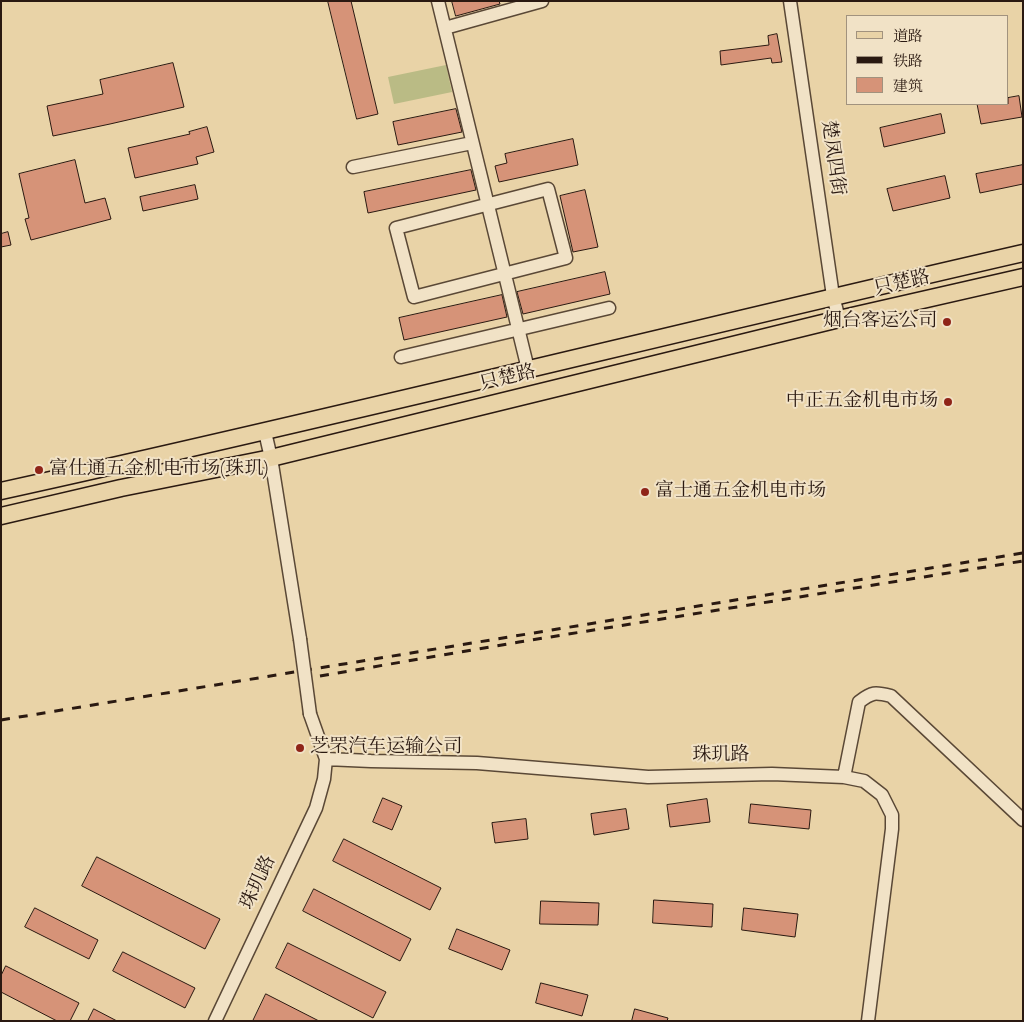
<!DOCTYPE html>
<html>
<head>
<meta charset="utf-8">
<style>
	body { margin:0 }
	#map { position:relative; width:1024px; height:1022px; overflow:hidden; background:#e9d3a7; font-family:"IM FELL Double Pica","Noto Serif SC",serif }
	canvas { display:block }
	.frame { position:absolute; inset:0; border:2px solid #2a1911; pointer-events:none }
	.legend { position:absolute; left:846px; top:15px; width:162px; height:90px; box-sizing:border-box; background:#f1e2c6; border:1px solid #a1927e; margin:0; padding:6px 9px; list-style:none; font-size:15px; color:#2a1911 }
	.legend li { display:flex; align-items:center; gap:10px; height:25px }
	.legend b { width:25px; border:1px solid #a1927e }
</style>
</head>
<body>
<div id="map">
<canvas width="1024" height="1022"></canvas>
<div class="frame"></div>
<ul class="legend">
<li><b style="height:6px;background:#e9d3a7"></b>道路</li>
<li><b style="height:6px;background:#2a1911"></b>铁路</li>
<li><b style="height:14px;background:#d69378"></b>建筑</li>
</ul>
</div>
<script>
const ctx = document.querySelector('canvas').getContext('2d');
ctx.lineJoin = 'round';
function fillPath(path, color) {
  ctx.fillStyle = color;
  ctx.fill(path, 'evenodd');
}
function stroke(path, color, width, dash) {
  ctx.strokeStyle = color;
  ctx.lineWidth = width;
  ctx.lineCap = dash ? 'butt' : 'round';
  ctx.setLineDash(dash || []);
  ctx.stroke(path);
}
function write(font, color, halo, rows, align = 'center') {
  ctx.font = font + ' "IM FELL Double Pica","Noto Serif SC",serif';
  ctx.lineWidth = 4;
  ctx.setLineDash([]);
  ctx.textBaseline = 'middle';
  ctx.strokeStyle = halo;
  ctx.fillStyle = color;
  for (const [text, x, y, turn = 0] of rows) {
    ctx.save();
    ctx.translate(x, y);
    ctx.rotate((+turn || 0) * Math.PI / 180);
    ctx.textAlign = isNaN(turn) ? turn : align;
    if (halo) ctx.strokeText(text, 0, 0);
    ctx.fillText(text, 0, 0);
    ctx.restore();
  }
}
fillPath(new Path2D(`
	M 446,65 L 452,92 L 394,104 L 388,77 Z`), '#babb85');
const building = new Path2D(`
	M 328,1 L 351,1 L 378,114 L 357,119 Z
	M 452,1 L 499,1 L 500,4 L 456,16 Z
	M 777,34 L 782,62 L 772,63 L 771,58 L 721,65 L 720,51 L 769,45 L 768,36 Z
	M 173,63 L 184,107 L 110,124 L 53,136 L 47,106 L 103,94 L 100,80 Z
	M 1019,96 L 1022,117 L 981,124 L 977,104 L 1008,104 L 1008,98 Z
	M 456,109 L 462,132 L 398,145 L 393,122 Z
	M 941,114 L 945,133 L 884,147 L 880,128 Z
	M 207,127 L 214,152 L 196,157 L 198,164 L 135,178 L 128,148 L 190,134 L 189,132 Z
	M 573,139 L 578,165 L 499,182 L 495,166 L 507,163 L 505,154 Z
	M 75,160 L 85,203 L 105,198 L 111,219 L 31,240 L 25,219 L 29,218 L 19,174 Z
	M 1023,165 L 1023,184 L 980,193 L 976,174 Z
	M 471,170 L 476,190 L 368,213 L 364,192 Z
	M 945,176 L 950,198 L 893,211 L 887,189 Z
	M 195,185 L 198,199 L 143,211 L 140,197 Z
	M 585,190 L 598,247 L 573,252 L 560,196 Z
	M 8,232 L 11,245 L 1,247 L 1,234 Z
	M 605,272 L 610,294 L 523,314 L 517,292 Z
	M 502,295 L 507,317 L 404,340 L 399,318 Z
	M 383,798 L 402,806 L 392,830 L 373,822 Z
	M 707,799 L 710,822 L 670,827 L 667,805 Z
	M 751,804 L 811,810 L 809,829 L 749,823 Z
	M 626,809 L 629,829 L 594,835 L 591,814 Z
	M 526,819 L 528,839 L 495,843 L 492,823 Z
	M 344,839 L 441,888 L 430,910 L 333,861 Z
	M 97,857 L 220,919 L 205,949 L 82,886 Z
	M 314,889 L 411,939 L 400,961 L 303,911 Z
	M 654,900 L 713,904 L 712,927 L 653,923 Z
	M 541,901 L 599,903 L 598,925 L 540,924 Z
	M 35,908 L 98,940 L 89,959 L 25,927 Z
	M 744,908 L 798,914 L 795,937 L 742,930 Z
	M 457,929 L 510,950 L 502,970 L 449,949 Z
	M 288,943 L 386,992 L 373,1018 L 276,968 Z
	M 123,952 L 195,988 L 185,1008 L 113,971 Z
	M 6,966 L 79,1003 L 70,1021 L 57,1021 L 1,992 L 1,976 Z
	M 541,983 L 588,995 L 582,1016 L 536,1003 Z
	M 266,994 L 319,1021 L 253,1021 Z
	M 94,1009 L 117,1021 L 88,1021 Z
	M 635,1009 L 668,1018 L 667,1021 L 632,1021 Z`);
fillPath(building, '#d69378');
stroke(building, '#2a1911', 1);
const minor = new Path2D(`
	M 438,1 L 528,369
	M 790,1 L 833,296 L 839,319
	M 445,28 L 542,1
	M 353,167 L 472,143
	M 548,189 L 566,258 L 414,297 L 396,228 Z
	M 401,357 L 609,308
	M 265,432 L 271,458 L 300,639
	M 326,759 L 371,761 L 477,763 L 648,777 L 772,774 L 844,777 L 864,781 L 882,795 L 892,815 L 892,829 L 868,1021
	M 844,777 L 859,702 C 872,692 875,692 891,696 L 1023,820
	M 215,1021 L 316,808 L 324,779 L 326,759 L 310,714`);
const major = new Path2D(`
	M 1,491 C 343,416 682,331 1023,253
	M 1,516 L 121,488 L 271,458 L 839,319 L 1023,277`);
stroke(minor, '#5a4836', 15);
stroke(major, '#2a1911', 19);
stroke(minor, '#f1e2c6', 12);
stroke(major, '#e9d3a7', 16);
stroke(new Path2D(`
	M 320,676 L 519,642 L 1023,561
	M 1,720 L 1023,553`), '#2a1911', 3, [9, 9]);
const minorBridge = new Path2D(`
	M 300,639 L 310,714`);
stroke(minorBridge, '#5a4836', 15, []);
stroke(minorBridge, '#f1e2c6', 12);
for (const [x, y, r, color] of [
	[947,322,5,"#8f2418"],
	[948,402,5,"#8f2418"],
	[39,470,5,"#8f2418"],
	[645,492,5,"#8f2418"],
	[300,748,5,"#8f2418"]
]) {
  const dot = new Path2D();
  dot.arc(x, y, r, 0, 2 * Math.PI);
  ctx.fillStyle = color;
  ctx.fill(dot);
  stroke(dot, '#f1e2c6', 2);
}
write('19px', '#2a1911', '#f1e2c6', [
	["楚凤四街",832,158,82],
	["只楚路",902,284,-13],
	["只楚路",508,379,-14],
	["珠玑路",721,756,-1],
	["珠玑路",259,883,-65]
]);
write('19px', '#2a1911', '#f1e2c6', [
	["烟台客运公司",937,322,"right"],
	["中正五金机电市场",938,402,"right"],
	["富仕通五金机电市场(珠玑)",49,470],
	["富士通五金机电市场",655,492],
	["芝罘汽车运输公司",310,748]
], 'left');
</script>
</body>
</html>
